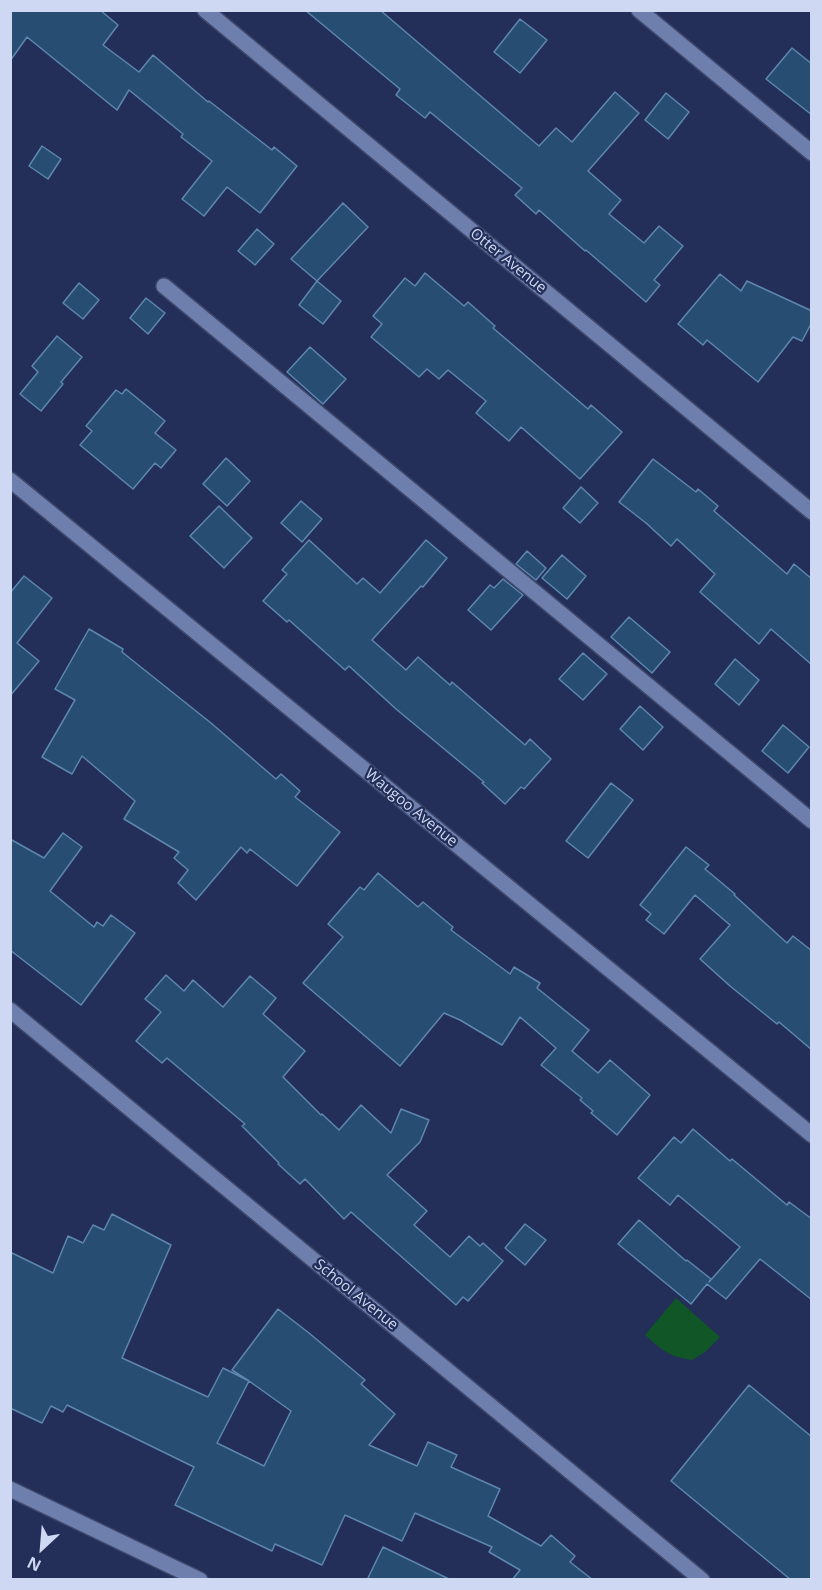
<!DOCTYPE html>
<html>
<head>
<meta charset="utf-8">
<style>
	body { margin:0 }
	#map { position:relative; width:822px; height:1590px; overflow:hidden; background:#232f59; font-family:"Open Sans",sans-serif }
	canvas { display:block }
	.frame { position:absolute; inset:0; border:12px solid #ced8f2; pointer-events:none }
	.north { position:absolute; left:12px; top:1518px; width:60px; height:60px; -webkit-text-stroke:4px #232f59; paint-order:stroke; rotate:206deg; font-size:16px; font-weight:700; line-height:24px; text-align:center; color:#ced8f2 }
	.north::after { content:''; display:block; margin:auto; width:21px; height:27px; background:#ced8f2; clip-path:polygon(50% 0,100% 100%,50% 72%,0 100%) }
</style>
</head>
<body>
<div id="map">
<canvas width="822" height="1590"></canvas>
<div class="frame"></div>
<div class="north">N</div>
</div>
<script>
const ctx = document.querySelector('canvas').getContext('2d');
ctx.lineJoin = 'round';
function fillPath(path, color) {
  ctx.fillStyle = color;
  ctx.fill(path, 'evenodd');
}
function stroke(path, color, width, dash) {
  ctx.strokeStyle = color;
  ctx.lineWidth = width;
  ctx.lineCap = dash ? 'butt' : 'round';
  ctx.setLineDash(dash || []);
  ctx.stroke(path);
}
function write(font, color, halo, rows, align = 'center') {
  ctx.font = font + ' "Open Sans",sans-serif';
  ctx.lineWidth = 4.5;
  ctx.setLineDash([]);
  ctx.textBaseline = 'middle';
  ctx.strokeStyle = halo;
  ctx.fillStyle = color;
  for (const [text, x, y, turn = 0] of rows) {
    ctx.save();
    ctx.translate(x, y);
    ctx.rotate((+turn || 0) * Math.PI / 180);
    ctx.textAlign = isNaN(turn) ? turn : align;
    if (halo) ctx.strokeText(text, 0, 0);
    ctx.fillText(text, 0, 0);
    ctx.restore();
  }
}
fillPath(new Path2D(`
	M 676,1298 L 720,1337 L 705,1352 L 692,1360 C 668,1356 663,1351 645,1335 Z`), '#115627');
const building = new Path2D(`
	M 10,10 L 100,10 L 118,25 L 103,45 L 139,72 L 153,55 L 208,102 L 209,101 L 272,150 L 274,147 L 297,166 L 260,213 L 227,187 L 204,216 L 182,199 L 212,161 L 181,137 L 183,134 L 129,90 L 117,110 L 27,37 L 10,61 Z
	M 305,10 L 380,10 L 539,146 L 556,128 L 572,142 L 615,92 L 639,113 L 588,171 L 621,200 L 609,214 L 644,243 L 659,226 L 683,246 L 654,280 L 660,285 L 646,302 L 586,250 L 585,251 L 539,210 L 536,214 L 515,195 L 522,188 L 430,112 L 425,118 L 396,95 L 400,89 Z
	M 520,19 L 547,40 L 520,73 L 494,52 Z
	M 792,48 L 812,64 L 812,115 L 766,79 Z
	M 666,93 L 689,112 L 668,139 L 645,120 Z
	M 42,146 L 61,159 L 48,179 L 29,166 Z
	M 343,203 L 368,227 L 317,281 L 291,259 Z
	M 257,229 L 274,244 L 255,265 L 238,251 Z
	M 425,273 L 464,306 L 468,302 L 495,326 L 493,328 L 588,409 L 591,405 L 622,432 L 580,479 L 521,427 L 509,441 L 476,413 L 486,401 L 448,370 L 439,379 L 427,369 L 419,377 L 371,337 L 382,324 L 373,316 L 405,278 L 415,286 Z
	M 720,274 L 741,291 L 747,281 L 812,311 L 812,322 L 802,341 L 793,337 L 758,382 L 707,340 L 703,345 L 678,324 Z
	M 317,281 L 341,301 L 323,324 L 299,305 Z
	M 79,283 L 99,300 L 83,319 L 63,303 Z
	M 146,298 L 165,313 L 148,334 L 130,318 Z
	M 57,336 L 82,357 L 61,382 L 63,384 L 41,411 L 20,394 L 38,372 L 32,366 Z
	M 310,347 L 346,379 L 323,404 L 287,372 Z
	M 126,389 L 165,421 L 155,433 L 176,450 L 161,468 L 155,463 L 133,489 L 80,445 L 92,431 L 86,426 L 116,390 L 122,394 Z
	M 226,458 L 250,481 L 227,506 L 203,484 Z
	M 653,459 L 696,492 L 698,489 L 718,506 L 714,511 L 787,574 L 794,564 L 812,579 L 812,665 L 771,629 L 759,644 L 700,592 L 715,574 L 677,539 L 671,546 L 646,523 L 619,502 Z
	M 581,487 L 598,503 L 580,523 L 563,508 Z
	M 301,501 L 322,519 L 302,542 L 281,523 Z
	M 219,506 L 252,538 L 224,568 L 190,536 Z
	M 309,540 L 357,584 L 363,578 L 380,593 L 426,540 L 447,558 L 423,587 L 421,586 L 372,640 L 406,670 L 418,657 L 450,685 L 452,682 L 525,745 L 530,739 L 551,759 L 524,789 L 521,787 L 505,804 L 482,783 L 484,782 L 396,709 L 349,666 L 345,670 L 289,620 L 287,622 L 263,601 L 287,574 L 282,570 Z
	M 527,551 L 546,568 L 536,580 L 516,564 Z
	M 562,555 L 586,576 L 567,599 L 542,578 Z
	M 24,576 L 52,598 L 17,643 L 39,661 L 10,696 L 10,593 Z
	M 503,579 L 523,595 L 491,630 L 468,610 L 490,585 L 494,588 Z
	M 629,617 L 670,652 L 652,673 L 611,637 Z
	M 89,629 L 123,649 L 122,652 L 211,723 L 276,779 L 281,774 L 300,791 L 295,797 L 340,832 L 297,886 L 250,849 L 247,853 L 241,847 L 196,900 L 178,883 L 188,870 L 174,858 L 179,852 L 124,819 L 135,801 L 82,756 L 72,774 L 42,757 L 75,700 L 55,689 Z
	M 583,653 L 607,674 L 583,700 L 559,679 Z
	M 735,659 L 759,680 L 739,705 L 715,684 Z
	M 640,706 L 663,727 L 643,750 L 620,729 Z
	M 783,725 L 809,747 L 788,773 L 762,751 Z
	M 611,783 L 633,800 L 588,858 L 566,841 Z
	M 63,833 L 82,847 L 50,891 L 94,927 L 97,922 L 103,926 L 111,915 L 135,933 L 81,1005 L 10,950 L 10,839 L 44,858 Z
	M 686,847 L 709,865 L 705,869 L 735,894 L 734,895 L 787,943 L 793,936 L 812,951 L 812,1050 L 779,1022 L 777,1024 L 730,986 L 700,959 L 730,925 L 695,895 L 664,934 L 646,920 L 651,914 L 640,905 Z
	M 378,873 L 418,907 L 423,902 L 453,927 L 451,930 L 510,974 L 514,967 L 540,983 L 537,988 L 589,1030 L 572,1051 L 598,1073 L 610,1060 L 650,1095 L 617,1135 L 591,1113 L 593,1111 L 580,1100 L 582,1098 L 541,1065 L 556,1048 L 520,1017 L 502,1045 L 460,1020 L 444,1013 L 400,1066 L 303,983 L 343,937 L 328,924 L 360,887 L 364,890 Z
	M 166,975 L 184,991 L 193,980 L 223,1007 L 250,976 L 276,998 L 263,1014 L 305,1051 L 283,1077 L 321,1115 L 322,1114 L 339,1130 L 361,1105 L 391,1133 L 401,1109 L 429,1120 L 420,1142 L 387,1175 L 427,1211 L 414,1225 L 450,1257 L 469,1236 L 480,1246 L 483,1243 L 503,1261 L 468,1301 L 463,1297 L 456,1305 L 351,1212 L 344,1219 L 305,1179 L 300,1184 L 278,1164 L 279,1163 L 242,1126 L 245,1124 L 167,1058 L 162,1063 L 136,1041 L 161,1012 L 145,999 Z
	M 693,1129 L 730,1161 L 732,1159 L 787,1205 L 789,1202 L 812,1219 L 812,1300 L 760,1259 L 726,1299 L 707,1284 L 691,1304 L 618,1244 L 639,1220 L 686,1261 L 687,1260 L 711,1279 L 709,1282 L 740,1247 L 678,1195 L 670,1205 L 638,1178 L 674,1137 L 681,1143 Z
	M 112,1214 L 171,1245 L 122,1358 L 208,1397 L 223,1368 L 249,1381 L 232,1370 L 278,1309 L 309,1333 L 365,1380 L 361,1384 L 395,1414 L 369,1445 L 417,1466 L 428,1442 L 457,1455 L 451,1467 L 500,1489 L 488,1516 L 541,1546 L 551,1535 L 575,1556 L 570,1562 L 593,1580 L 512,1580 L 520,1570 L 489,1552 L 492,1547 L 415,1513 L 402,1541 L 345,1515 L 322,1565 L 275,1544 L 272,1551 L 175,1505 L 194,1467 L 67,1405 L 63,1412 L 51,1406 L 42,1423 L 10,1408 L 10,1252 L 53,1273 L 68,1236 L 83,1243 L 93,1225 L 104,1230 ZM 249,1381 L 291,1411 L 264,1466 L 217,1443 Z
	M 525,1224 L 546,1240 L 525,1265 L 505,1248 Z
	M 749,1385 L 812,1437 L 812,1580 L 791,1580 L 671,1481 Z
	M 383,1547 L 451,1580 L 367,1580 Z`);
fillPath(building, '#274e72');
stroke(building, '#5e86ae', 1.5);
const minor = new Path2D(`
	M 205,10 L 812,512
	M 639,10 L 812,153
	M 164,286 L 812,821
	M 10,480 L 812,1135
	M 10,1010 L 702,1580
	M 10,1489 L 200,1580`);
stroke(minor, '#3f486c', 18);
stroke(minor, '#6e7fae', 15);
write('15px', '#ced8f2', '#232f59', [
	["Otter Avenue",508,261,39],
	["Waugoo Avenue",411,808,39],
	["School Avenue",356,1295,39]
]);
</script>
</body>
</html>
